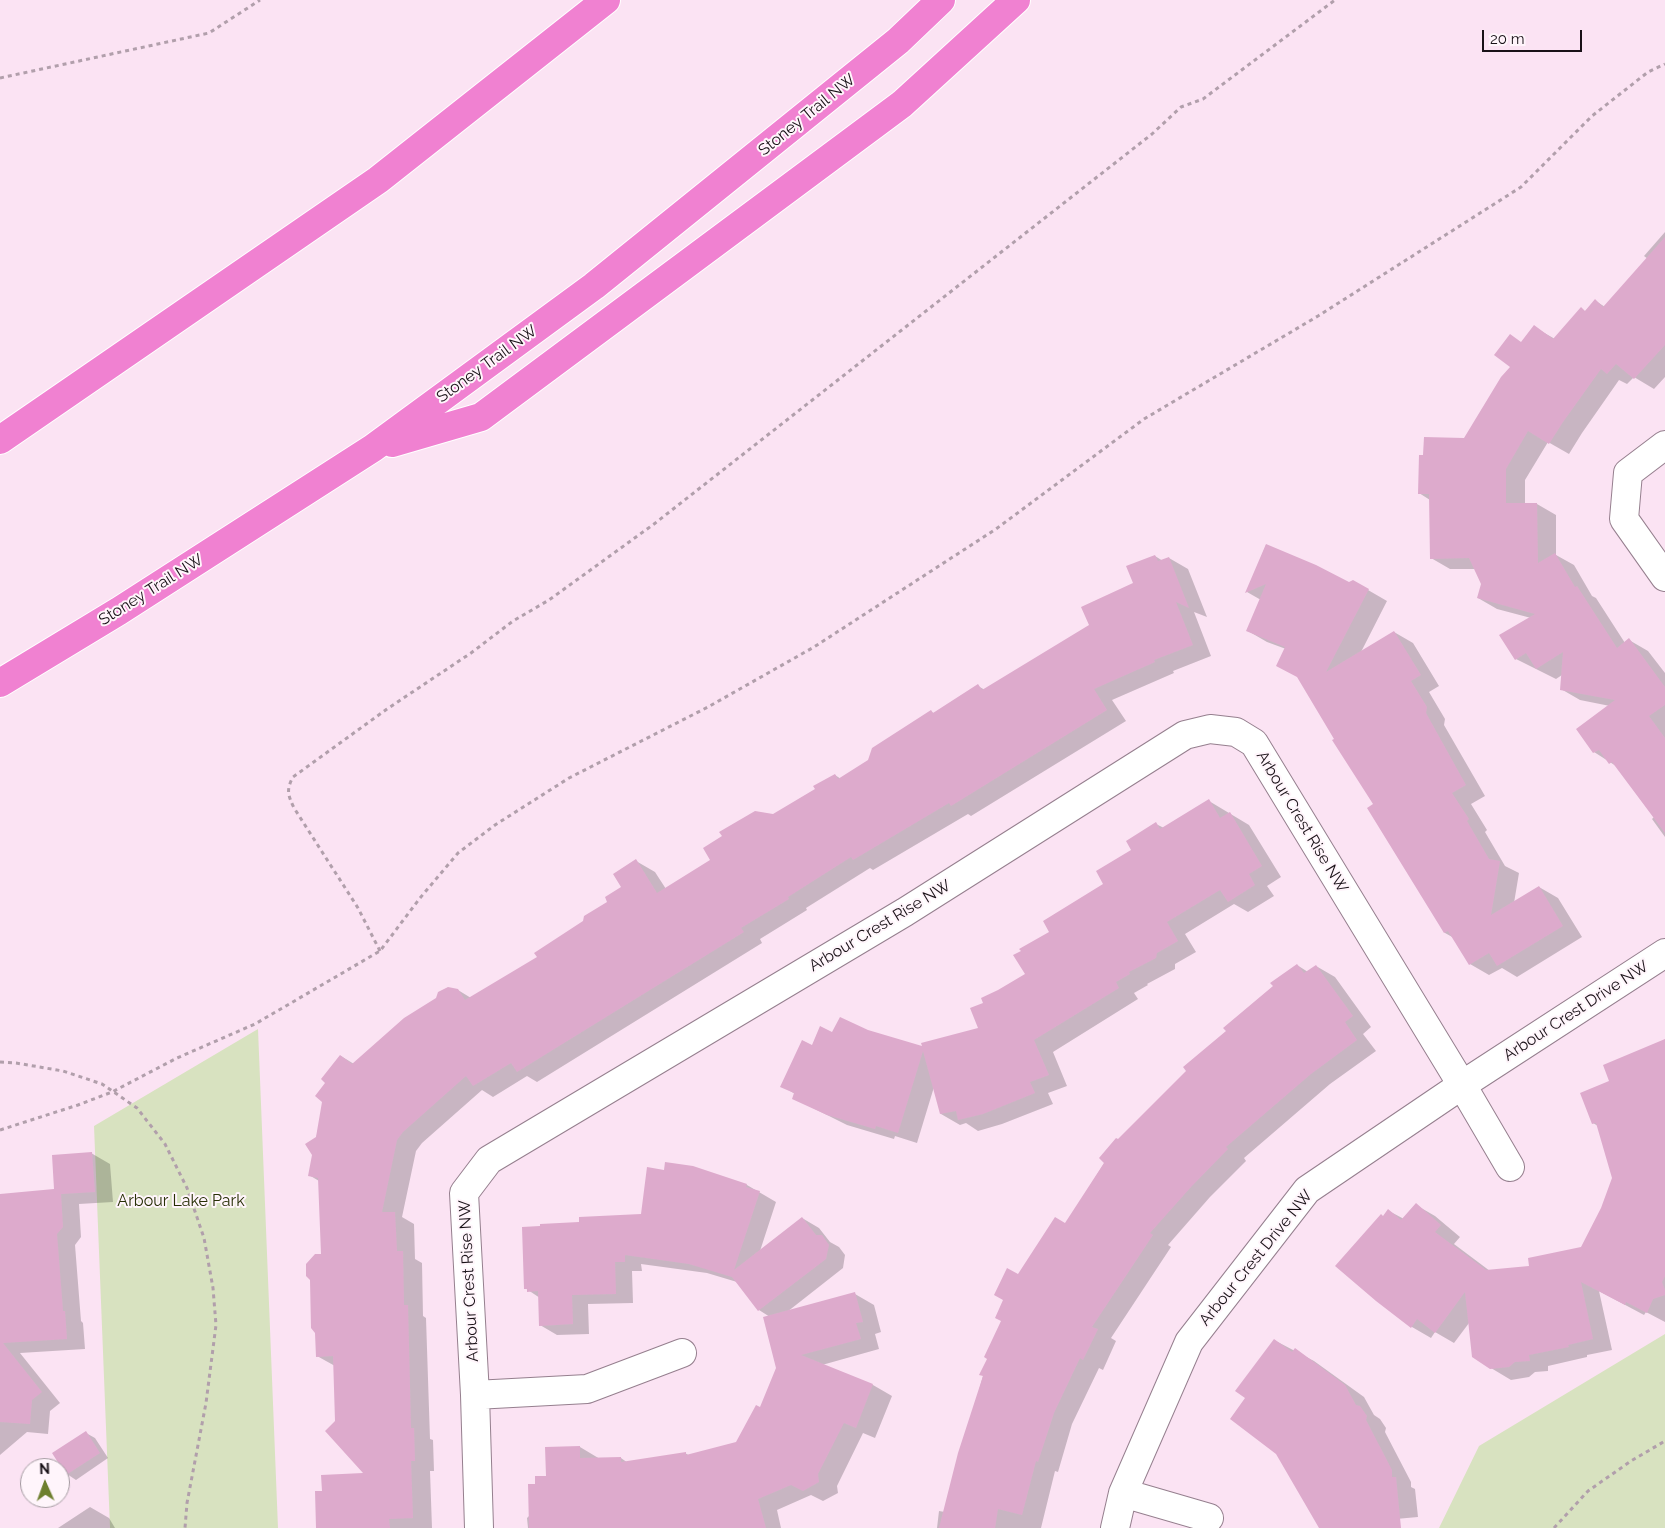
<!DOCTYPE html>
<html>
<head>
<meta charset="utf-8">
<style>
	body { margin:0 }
	#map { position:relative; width:1665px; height:1528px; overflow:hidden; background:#fbe3f3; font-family:Raleway,sans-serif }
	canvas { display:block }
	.north { position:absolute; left:20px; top:1458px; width:50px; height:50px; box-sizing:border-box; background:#fff5fb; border:1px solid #a39aa0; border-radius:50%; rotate:358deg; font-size:14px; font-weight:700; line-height:20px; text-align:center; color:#191117 }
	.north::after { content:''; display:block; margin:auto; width:18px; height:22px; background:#6e7f2e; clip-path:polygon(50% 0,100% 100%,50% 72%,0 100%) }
	.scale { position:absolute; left:1482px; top:30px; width:100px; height:22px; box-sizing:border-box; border:2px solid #191117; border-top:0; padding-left:6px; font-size:15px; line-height:18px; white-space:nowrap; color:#191117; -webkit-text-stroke:4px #fff5fb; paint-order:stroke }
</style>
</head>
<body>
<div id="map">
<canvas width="1665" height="1528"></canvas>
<div class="north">N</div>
<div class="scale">20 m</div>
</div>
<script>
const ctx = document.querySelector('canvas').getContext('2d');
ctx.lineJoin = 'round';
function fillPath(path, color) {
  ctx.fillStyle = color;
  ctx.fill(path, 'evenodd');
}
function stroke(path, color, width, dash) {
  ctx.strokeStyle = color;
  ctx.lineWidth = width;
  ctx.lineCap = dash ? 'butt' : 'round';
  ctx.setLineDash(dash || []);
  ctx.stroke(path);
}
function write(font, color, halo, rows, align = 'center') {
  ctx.font = font + ' Raleway,sans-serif';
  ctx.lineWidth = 4;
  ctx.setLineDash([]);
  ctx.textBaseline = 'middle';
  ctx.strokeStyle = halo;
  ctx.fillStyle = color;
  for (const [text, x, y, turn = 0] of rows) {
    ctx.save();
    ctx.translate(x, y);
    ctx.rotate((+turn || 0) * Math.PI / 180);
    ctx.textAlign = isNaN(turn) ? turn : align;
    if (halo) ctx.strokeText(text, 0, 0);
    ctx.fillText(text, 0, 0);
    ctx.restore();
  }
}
fillPath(new Path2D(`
	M 258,1029 L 278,1528 L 110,1528 L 94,1126 Z
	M 1665,1334 L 1665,1528 L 1439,1528 L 1479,1446 Z`), '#d8e2c0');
fillPath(new Path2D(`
	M 1665,232 L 1665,377 L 1654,389 L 1634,377 L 1627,384 L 1619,380 L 1582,433 L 1569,454 L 1548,442 L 1525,480 L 1525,504 L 1537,504 L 1556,515 L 1556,555 L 1574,565 L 1592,596 L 1596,598 L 1625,643 L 1629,640 L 1648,651 L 1665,673 L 1665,837 L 1652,819 L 1654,817 L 1616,766 L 1594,752 L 1610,706 L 1580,700 L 1561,689 L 1562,675 L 1556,679 L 1516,659 L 1531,618 L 1497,609 L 1478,598 L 1482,584 L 1475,569 L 1450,569 L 1431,558 L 1430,500 L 1419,493 L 1465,439 L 1511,366 L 1522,343 L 1534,327 L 1555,339 L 1596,301 L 1605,307 L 1648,259 L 1644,256 Z
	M 1266,545 L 1349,583 L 1368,590 L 1387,601 L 1361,652 L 1394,632 L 1413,643 L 1439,686 L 1429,692 L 1445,719 L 1444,725 L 1485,796 L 1471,804 L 1487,830 L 1485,832 L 1505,866 L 1519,873 L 1514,903 L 1539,887 L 1558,898 L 1582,937 L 1517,977 L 1502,968 L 1489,975 L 1470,964 L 1454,938 L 1445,933 L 1374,805 L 1286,649 L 1267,642 L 1248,631 L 1261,600 L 1247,592 Z
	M 1155,556 L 1163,561 L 1169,558 L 1188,569 L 1207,617 L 1194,612 L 1211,656 L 1173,671 L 1174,673 L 1112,700 L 1126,721 L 971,816 L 968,814 L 873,870 L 870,868 L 806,908 L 807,910 L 760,939 L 762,943 L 537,1082 L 527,1076 L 493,1097 L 482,1090 L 422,1143 L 416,1151 L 402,1217 L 414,1224 L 415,1259 L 422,1263 L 423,1316 L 426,1318 L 430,1439 L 433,1440 L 434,1471 L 430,1471 L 432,1528 L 328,1528 L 323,1492 L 365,1474 L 336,1422 L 335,1366 L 317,1356 L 322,1255 L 319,1181 L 309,1175 L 327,1083 L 341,1056 L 354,1064 L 458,990 L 471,998 L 539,958 L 609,902 L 623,888 L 636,861 L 655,872 L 666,889 L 712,860 L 773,815 L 816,789 L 835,775 L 841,779 L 869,761 L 931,712 L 934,713 L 978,686 L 985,690 L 1091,626 L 1135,584 Z
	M 1209,801 L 1249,825 L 1281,877 L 1267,886 L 1274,896 L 1248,912 L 1234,904 L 1185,934 L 1196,952 L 1175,964 L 1175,969 L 1147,984 L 1148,985 L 1134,993 L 1138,999 L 1053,1052 L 1067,1086 L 1048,1093 L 1053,1104 L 1002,1124 L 978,1131 L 966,1123 L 960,1125 L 941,1114 L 934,1087 L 917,1143 L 895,1136 L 894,1139 L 847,1125 L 793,1098 L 795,1094 L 782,1086 L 812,1046 L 833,1033 L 867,1031 L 923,1048 L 980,1029 L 985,1003 L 999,991 L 1027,975 L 1051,932 L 1105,884 L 1156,824 L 1164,828 Z
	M 1297,965 L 1308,972 L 1316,966 L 1335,977 L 1371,1027 L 1363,1034 L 1376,1051 L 1330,1084 L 1244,1158 L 1246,1161 L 1210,1197 L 1168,1245 L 1171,1247 L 1111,1338 L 1116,1341 L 1103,1370 L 1099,1368 L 1072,1424 L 1058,1472 L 1055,1471 L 1041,1528 L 937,1528 L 939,1511 L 945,1512 L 988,1358 L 1018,1275 L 1066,1224 L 1118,1141 Z
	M 1665,1043 L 1665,1322 L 1646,1312 L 1644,1315 L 1599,1291 L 1612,1350 L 1587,1355 L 1587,1357 L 1548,1366 L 1548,1371 L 1535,1372 L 1529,1377 L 1511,1380 L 1491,1368 L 1469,1323 L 1454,1343 L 1435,1332 L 1431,1338 L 1412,1327 L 1376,1300 L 1384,1217 L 1389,1211 L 1404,1219 L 1416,1205 L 1435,1216 L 1460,1237 L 1454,1244 L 1490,1271 L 1531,1267 L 1582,1248 L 1602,1208 L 1613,1178 L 1598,1126 L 1593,1123 L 1611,1082 Z
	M 91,1153 L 110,1164 L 113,1202 L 79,1204 L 81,1237 L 75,1245 L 81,1321 L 83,1323 L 85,1349 L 20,1353 L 60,1403 L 50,1411 L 48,1434 L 27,1432 L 0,1455 L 0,1195 L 56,1190 Z
	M 693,1168 L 747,1185 L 776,1202 L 760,1251 L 802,1218 L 819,1228 L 830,1242 L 839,1247 L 845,1255 L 843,1268 L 787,1312 L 855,1294 L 874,1305 L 881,1332 L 875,1334 L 879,1349 L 822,1365 L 873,1385 L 892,1396 L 875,1438 L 863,1433 L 837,1486 L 838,1493 L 823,1501 L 811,1495 L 777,1510 L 781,1528 L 528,1528 L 527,1518 L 530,1515 L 536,1485 L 580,1447 L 600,1459 L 621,1458 L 628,1463 L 685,1453 L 690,1456 L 737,1444 L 761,1409 L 777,1368 L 770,1317 L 759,1310 L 737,1282 L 707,1273 L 641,1264 L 642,1271 L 632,1271 L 633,1303 L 588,1304 L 589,1334 L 557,1335 L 540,1325 L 540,1298 L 525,1288 L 580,1224 L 642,1216 L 665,1171 Z
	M 1274,1340 L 1314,1361 L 1364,1397 L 1374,1415 L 1380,1419 L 1386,1428 L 1385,1432 L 1411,1482 L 1411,1487 L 1415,1489 L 1418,1517 L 1396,1519 L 1395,1528 L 1321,1528 L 1246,1398 Z
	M 86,1433 L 95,1438 L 108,1458 L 76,1480 L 67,1474 Z
	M 90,1507 L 109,1518 L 115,1528 L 58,1528 Z`), '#0003');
fillPath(new Path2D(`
	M 1665,237 L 1665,345 L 1634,379 L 1616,364 L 1607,374 L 1601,369 L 1563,422 L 1549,444 L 1528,431 L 1506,469 L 1506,503 L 1537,503 L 1538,563 L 1555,553 L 1575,587 L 1577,586 L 1617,648 L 1629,638 L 1665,687 L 1665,705 L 1649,716 L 1665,738 L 1665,833 L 1612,762 L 1609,764 L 1599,750 L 1593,753 L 1576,729 L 1615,700 L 1560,690 L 1563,652 L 1536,669 L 1526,653 L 1515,660 L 1499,635 L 1535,614 L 1477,598 L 1481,584 L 1469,558 L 1430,559 L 1429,494 L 1418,494 L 1419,455 L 1423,455 L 1424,437 L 1464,438 L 1501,377 L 1510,367 L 1494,355 L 1510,334 L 1521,342 L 1534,325 L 1553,339 L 1581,307 L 1585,311 L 1595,299 L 1603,307 Z
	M 1266,544 L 1316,565 L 1349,582 L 1353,580 L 1369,589 L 1326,672 L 1394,631 L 1421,675 L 1411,681 L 1427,707 L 1426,713 L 1466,785 L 1452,793 L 1469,819 L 1467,821 L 1489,859 L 1500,861 L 1491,915 L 1539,886 L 1563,926 L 1497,966 L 1489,953 L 1469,965 L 1448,931 L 1444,933 L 1367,808 L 1373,804 L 1332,740 L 1334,739 L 1297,677 L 1276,666 L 1285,647 L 1246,631 L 1266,584 L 1245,593 Z
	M 1155,555 L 1158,561 L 1169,557 L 1189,608 L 1176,602 L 1193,645 L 1154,660 L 1155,662 L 1094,689 L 1107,710 L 951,806 L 949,803 L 853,860 L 851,857 L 788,897 L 789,899 L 741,928 L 744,932 L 517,1072 L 511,1063 L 473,1086 L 466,1076 L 403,1132 L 397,1140 L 382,1212 L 395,1212 L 397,1251 L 403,1251 L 404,1305 L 408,1305 L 411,1428 L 414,1428 L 415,1461 L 411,1461 L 413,1518 L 389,1519 L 390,1528 L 316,1528 L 315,1491 L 322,1491 L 321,1475 L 363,1473 L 325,1431 L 335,1421 L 333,1356 L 316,1357 L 315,1333 L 311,1328 L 310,1280 L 306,1276 L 306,1264 L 315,1254 L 321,1254 L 318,1178 L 308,1176 L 312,1155 L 305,1144 L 316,1137 L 322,1102 L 315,1096 L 325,1083 L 321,1079 L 340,1055 L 352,1064 L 404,1018 L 436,998 L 438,992 L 448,987 L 458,989 L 465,1000 L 537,957 L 534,953 L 583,921 L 584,916 L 607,902 L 605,897 L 621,887 L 613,874 L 636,859 L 657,893 L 710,860 L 703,848 L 722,836 L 719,832 L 755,811 L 773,814 L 815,789 L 813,786 L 835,774 L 838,779 L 868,760 L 872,748 L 931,710 L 933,713 L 978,684 L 982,690 L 1089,625 L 1081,607 L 1133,583 L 1126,566 Z
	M 1209,799 L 1220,818 L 1230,812 L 1262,866 L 1249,874 L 1255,885 L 1228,902 L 1220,890 L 1167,922 L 1178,941 L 1157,953 L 1156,958 L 1129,972 L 1130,974 L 1116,982 L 1119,988 L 1034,1040 L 1049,1075 L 1030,1082 L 1035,1093 L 983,1114 L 958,1120 L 956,1111 L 940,1114 L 923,1051 L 898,1133 L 876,1126 L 875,1129 L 827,1115 L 792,1099 L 794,1093 L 780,1087 L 802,1040 L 812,1045 L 820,1026 L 832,1032 L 840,1017 L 868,1030 L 922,1046 L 921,1043 L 978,1028 L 970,1008 L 983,1003 L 981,998 L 998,990 L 1025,974 L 1013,955 L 1021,951 L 1019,949 L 1049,932 L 1043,921 L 1103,884 L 1096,871 L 1131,850 L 1126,841 L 1156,822 L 1160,829 Z
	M 1297,964 L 1304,973 L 1316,965 L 1353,1016 L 1345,1022 L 1357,1040 L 1311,1074 L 1226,1147 L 1228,1149 L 1191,1187 L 1150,1233 L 1153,1235 L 1092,1327 L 1098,1329 L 1083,1360 L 1080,1358 L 1054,1413 L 1038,1462 L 1036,1461 L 1022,1515 L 998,1509 L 995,1528 L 939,1528 L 958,1453 L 983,1376 L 979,1375 L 987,1359 L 984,1357 L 1001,1321 L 995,1318 L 1003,1300 L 994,1295 L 1007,1268 L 1018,1274 L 1055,1217 L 1065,1223 L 1104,1163 L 1099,1158 L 1116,1138 L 1118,1139 L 1186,1071 L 1183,1067 L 1226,1031 L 1223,1028 L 1273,986 L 1270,983 Z
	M 1665,1039 L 1665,1276 L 1662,1282 L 1665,1290 L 1665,1295 L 1653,1299 L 1647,1313 L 1626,1302 L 1625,1305 L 1581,1282 L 1593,1339 L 1568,1345 L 1569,1347 L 1529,1355 L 1530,1361 L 1515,1362 L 1509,1367 L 1490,1369 L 1472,1357 L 1465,1292 L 1435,1333 L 1417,1319 L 1411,1328 L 1376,1301 L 1335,1266 L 1381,1214 L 1383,1216 L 1388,1209 L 1401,1220 L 1416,1203 L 1441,1225 L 1435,1232 L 1486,1270 L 1529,1266 L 1528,1258 L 1581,1247 L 1601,1208 L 1612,1178 L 1596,1123 L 1592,1124 L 1580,1093 L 1609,1081 L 1603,1065 Z
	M 92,1152 L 95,1192 L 61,1194 L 63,1227 L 57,1234 L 63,1311 L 65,1311 L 67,1339 L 3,1343 L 42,1392 L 32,1400 L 30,1424 L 0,1422 L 0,1194 L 54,1189 L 52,1155 Z
	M 665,1162 L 693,1166 L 747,1184 L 746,1187 L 760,1191 L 734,1270 L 802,1217 L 816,1235 L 822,1235 L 829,1245 L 826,1259 L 758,1311 L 732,1277 L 689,1264 L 625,1255 L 625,1262 L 615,1262 L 616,1294 L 572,1295 L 573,1324 L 539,1326 L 538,1291 L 527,1292 L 527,1289 L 524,1289 L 522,1227 L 540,1226 L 540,1224 L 579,1222 L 579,1217 L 641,1214 L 647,1167 L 664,1170 Z
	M 855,1292 L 863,1322 L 856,1323 L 861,1339 L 801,1355 L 873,1384 L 856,1428 L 844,1423 L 818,1474 L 819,1482 L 803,1491 L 791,1485 L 758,1499 L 766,1528 L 529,1528 L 528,1484 L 535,1484 L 535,1476 L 546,1476 L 545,1447 L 580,1446 L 580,1458 L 621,1457 L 621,1462 L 686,1452 L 686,1455 L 736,1442 L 756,1405 L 760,1407 L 776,1368 L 763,1317 Z
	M 1274,1339 L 1292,1352 L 1295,1348 L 1345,1385 L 1356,1405 L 1360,1406 L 1367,1416 L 1366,1420 L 1392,1470 L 1392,1477 L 1396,1477 L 1401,1528 L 1319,1528 L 1276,1454 L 1230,1419 L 1245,1398 L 1235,1391 Z
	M 86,1431 L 100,1453 L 66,1475 L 52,1453 Z`), '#dac');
const minor = new Path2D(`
	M 1665,445 L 1628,473 L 1624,519 L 1665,577
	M 475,1395 L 587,1389 L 682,1353
	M 1123,1493 L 1209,1518
	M 479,1528 L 475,1395 L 464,1193 L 489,1160 L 905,912 L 1185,735 L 1210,729 L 1236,732 L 1254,743 L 1462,1085 L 1510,1167
	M 1115,1528 L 1123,1493 L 1189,1342 L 1307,1190 L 1462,1085 L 1665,953`);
const motorway = new Path2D(`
	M 0,440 L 378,180 L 606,0
	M 392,443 L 481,417 L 902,104 L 1016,0
	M 0,683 L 119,611 L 373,448 L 594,286 L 898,41 L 941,0`);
stroke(minor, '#957f8e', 30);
stroke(motorway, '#fff', 30);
stroke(new Path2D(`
	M 0,78 L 209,33 L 260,0
	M 380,951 L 358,908 L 294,808 C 288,795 286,790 293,777 L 387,709 L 471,653 L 513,621 L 549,600 L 654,524 L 1152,134 L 1181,107 L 1203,99 L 1335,0
	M 0,1062 L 16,1063 L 63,1071 L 102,1084 L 137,1108 L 165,1144 L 187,1188 L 204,1238 L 213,1288 L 216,1325 L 206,1403 L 187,1503 L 185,1528
	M 0,1130 L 78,1105 L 112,1092 L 177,1058 L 255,1024 L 380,951 L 420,898 L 458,853 L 495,825 L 569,778 L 708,707 L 814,647 L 996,529 L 1144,419 L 1318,316 L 1521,187 L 1592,116 L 1648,72 L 1665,64
	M 1554,1528 L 1588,1491 L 1631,1461 L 1665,1441`), '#b19fab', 3, [4, 4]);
stroke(minor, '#fff', 28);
stroke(motorway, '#f081d1', 28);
write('16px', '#191117', '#fff5fb', [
	["Stoney Trail NW",807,115,-39],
	["Stoney Trail NW",487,364,-36],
	["Stoney Trail NW",151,590,-32],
	["Arbour Crest Rise NW",1302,822,59],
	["Arbour Crest Rise NW",880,926,-31],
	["Arbour Crest Drive NW",1576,1011,-33],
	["Arbour Crest Drive NW",1256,1258,-51],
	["Arbour Crest Rise NW",469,1281,-93]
]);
write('16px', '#272f05', '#fff5fb', [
	["Arbour Lake Park",181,1201]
]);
</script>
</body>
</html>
